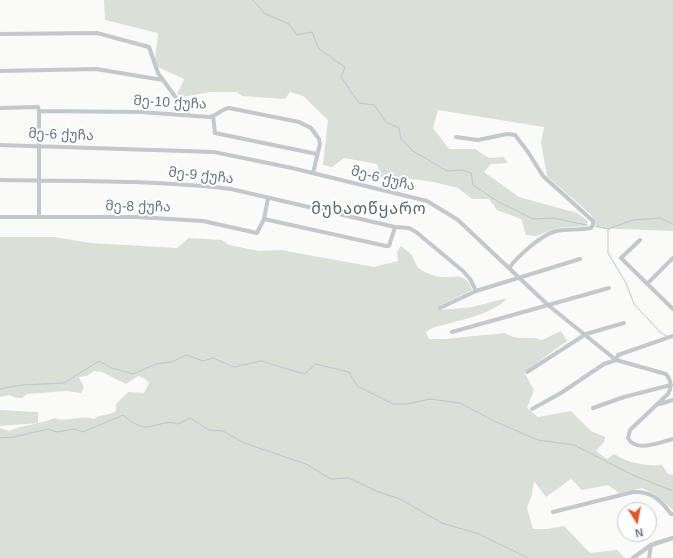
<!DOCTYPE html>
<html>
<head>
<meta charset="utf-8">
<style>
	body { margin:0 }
	#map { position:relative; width:673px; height:558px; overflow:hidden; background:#fafaf8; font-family:Helvetica,sans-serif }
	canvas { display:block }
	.north { position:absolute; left:617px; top:502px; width:40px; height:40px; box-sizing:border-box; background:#fff; border:1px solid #c1c8cd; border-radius:50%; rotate:169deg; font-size:11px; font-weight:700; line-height:16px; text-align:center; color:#657683 }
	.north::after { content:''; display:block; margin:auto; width:14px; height:18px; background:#e4572e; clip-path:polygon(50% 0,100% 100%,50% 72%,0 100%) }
</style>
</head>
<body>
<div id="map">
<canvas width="673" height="558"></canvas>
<div class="north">N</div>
</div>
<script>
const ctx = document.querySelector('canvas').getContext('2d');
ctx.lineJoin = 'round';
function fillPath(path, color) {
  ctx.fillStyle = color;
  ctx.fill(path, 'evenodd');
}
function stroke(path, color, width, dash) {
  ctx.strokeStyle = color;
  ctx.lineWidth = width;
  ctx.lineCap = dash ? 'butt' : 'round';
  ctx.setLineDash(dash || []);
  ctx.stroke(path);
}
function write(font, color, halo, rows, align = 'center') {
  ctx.font = font + ' Helvetica,"Noto Sans Georgian",sans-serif';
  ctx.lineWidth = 4;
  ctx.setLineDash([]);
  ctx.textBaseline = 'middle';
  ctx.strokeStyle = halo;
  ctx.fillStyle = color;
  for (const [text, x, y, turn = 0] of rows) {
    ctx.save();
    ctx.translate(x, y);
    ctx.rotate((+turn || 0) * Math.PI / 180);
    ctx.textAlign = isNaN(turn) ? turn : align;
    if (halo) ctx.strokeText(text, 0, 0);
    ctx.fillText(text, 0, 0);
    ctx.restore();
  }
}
fillPath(new Path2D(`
	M 104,0 L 673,0 L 673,231 L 597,228 L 594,219 L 590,214 L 547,176 L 541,142 L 544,127 L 438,110 L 433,128 L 449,149 L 475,149 L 489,158 L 504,157 L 508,163 L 491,164 L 484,172 L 519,197 L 577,213 L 588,221 L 586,226 L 557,228 L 537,236 L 526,235 L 521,219 L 497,210 L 489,199 L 472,199 L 458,188 L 433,182 L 406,178 L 392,188 L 384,185 L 377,164 L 344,158 L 332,167 L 323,165 L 328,120 L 303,96 L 290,92 L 285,99 L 242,96 L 237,92 L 210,92 L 183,97 L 177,94 L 184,79 L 158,67 L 155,60 L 158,33 L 105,20 Z
	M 0,237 L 54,237 L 91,243 L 177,248 L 189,238 L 222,240 L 229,245 L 259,251 L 281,250 L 374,267 L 398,261 L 397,252 L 401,246 L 411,254 L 418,268 C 423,271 429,274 435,276 C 453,280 465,269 472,290 L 441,305 L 440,310 L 472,307 L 507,298 C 494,315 452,322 432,328 L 426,332 L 429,339 L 445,339 L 505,333 C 518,342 529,335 542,340 L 561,331 L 567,341 L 524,372 L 534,390 L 527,408 L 538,417 L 571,411 L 591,431 L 605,437 L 604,442 L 596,451 L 607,459 L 614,454 C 629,463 644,466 662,465 L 668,474 L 673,475 L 673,510 L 655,494 L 642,488 L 619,493 L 608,485 L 582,490 L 571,479 L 546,497 L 534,481 L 532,494 L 527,508 L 533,529 L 548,529 L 564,526 L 590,553 L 617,550 L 625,558 L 0,558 L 0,428 L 9,431 C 24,424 39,425 55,418 C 68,423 81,414 94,419 C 101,413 109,416 116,411 L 116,404 L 128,392 L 144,393 L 149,383 L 145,379 L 138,376 L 126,384 L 102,372 L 94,371 L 87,376 L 79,377 L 84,388 L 81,393 L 67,391 L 27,394 L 22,398 L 17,398 L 9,395 L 0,397 Z
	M 0,410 L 38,412 L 38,423 L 0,426 Z`), '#dadfd7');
stroke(new Path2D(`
	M 253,0 L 264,13 L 289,24 L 297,35 L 312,32 L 319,49 L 345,67 L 341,77 L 359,103 L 374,105 L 386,122 L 399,128 L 401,139 L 413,151 L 447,171 L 463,170 L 471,173 L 473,185 L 497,201 L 533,219 L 553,218 L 587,225
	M 595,226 L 608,229 L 633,220 L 661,218 L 673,224
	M 608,229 L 608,253 L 626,283 L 634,304 L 661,333 L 667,336
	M 0,389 L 22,385 L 64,383 L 99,361 L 112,368 L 133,374 L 156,364 L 171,362 L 187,355 L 203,361 L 213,358 L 234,367 L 261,361 L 304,374 L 316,364 L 349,372 L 357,386 L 393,404 L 407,404 L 430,399 L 460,403 L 494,421 L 538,440 L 574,445 L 635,476 L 673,491
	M 0,438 L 14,437 L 48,429 L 57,432 L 74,429 L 83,432 L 123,415 C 129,420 138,427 146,427 C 158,426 166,420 178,424 L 190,418 L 209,430 L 223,431 L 244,443 L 306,464 L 331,479 L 349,478 L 376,491 L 400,499 L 442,523 L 479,534 L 528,558`), '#bbc7cb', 1);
stroke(new Path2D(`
	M 0,34 L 97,33 L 149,47 L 158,73 L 163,80
	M 0,71 L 96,69 L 163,80 L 188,114
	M 0,108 L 38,107 L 39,111 L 141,112 L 209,117 C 217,116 221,109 229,108 L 299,122 L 311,128 L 319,139 L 320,144 L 313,173
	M 213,116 L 215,133 L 317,154
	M 456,137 L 478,140 L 507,134 L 515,135 L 528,152 L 543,176 L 593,221 L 593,225 L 591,228 C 579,230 567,229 556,231 C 541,235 518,256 509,268
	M 0,145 L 214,152 L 292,168 L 427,201 L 458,220 L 548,305 L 616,360 L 666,374 C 671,380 672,387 668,394 L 630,430 L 628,438 C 635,453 661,442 673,439
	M 0,180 C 77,181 154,180 231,189 L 395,227 L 409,228 L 416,232 L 463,271 L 470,279 L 476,291
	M 0,217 L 137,217 L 203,221 L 257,233 L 264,219 L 268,198
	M 39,217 L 39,111
	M 264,219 L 386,246 L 389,246 L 395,227
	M 640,240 L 621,258 L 673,309
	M 647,284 L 673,258
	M 440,308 L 476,291 L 580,259
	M 452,332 L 609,288
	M 616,360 L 618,355 L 673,336
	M 527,372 L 586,334 L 624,323
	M 660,404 L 673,400
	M 593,408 L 624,397 L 671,385
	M 532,409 L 561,393 L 604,364 L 616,360
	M 553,512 L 633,492 C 651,491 660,499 671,514 L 673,514
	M 649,558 L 651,545`), '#c3c8cc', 4);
stroke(new Path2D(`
	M 633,558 L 651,545 L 673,538`), '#c3c8cc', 4.5);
write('14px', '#657683', '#fff', [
	["მე-10 ქუჩა",170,103,3],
	["მე-6 ქუჩა",61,135,2],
	["მე-9 ქუჩა",201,176,6],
	["მე-6 ქუჩა",383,179,14],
	["მე-8 ქუჩა",138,207,1]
]);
ctx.letterSpacing = '1px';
write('16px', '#57646e', '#fff', [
	["მუხათწყარო",369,210]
]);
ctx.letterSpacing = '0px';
</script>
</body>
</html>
